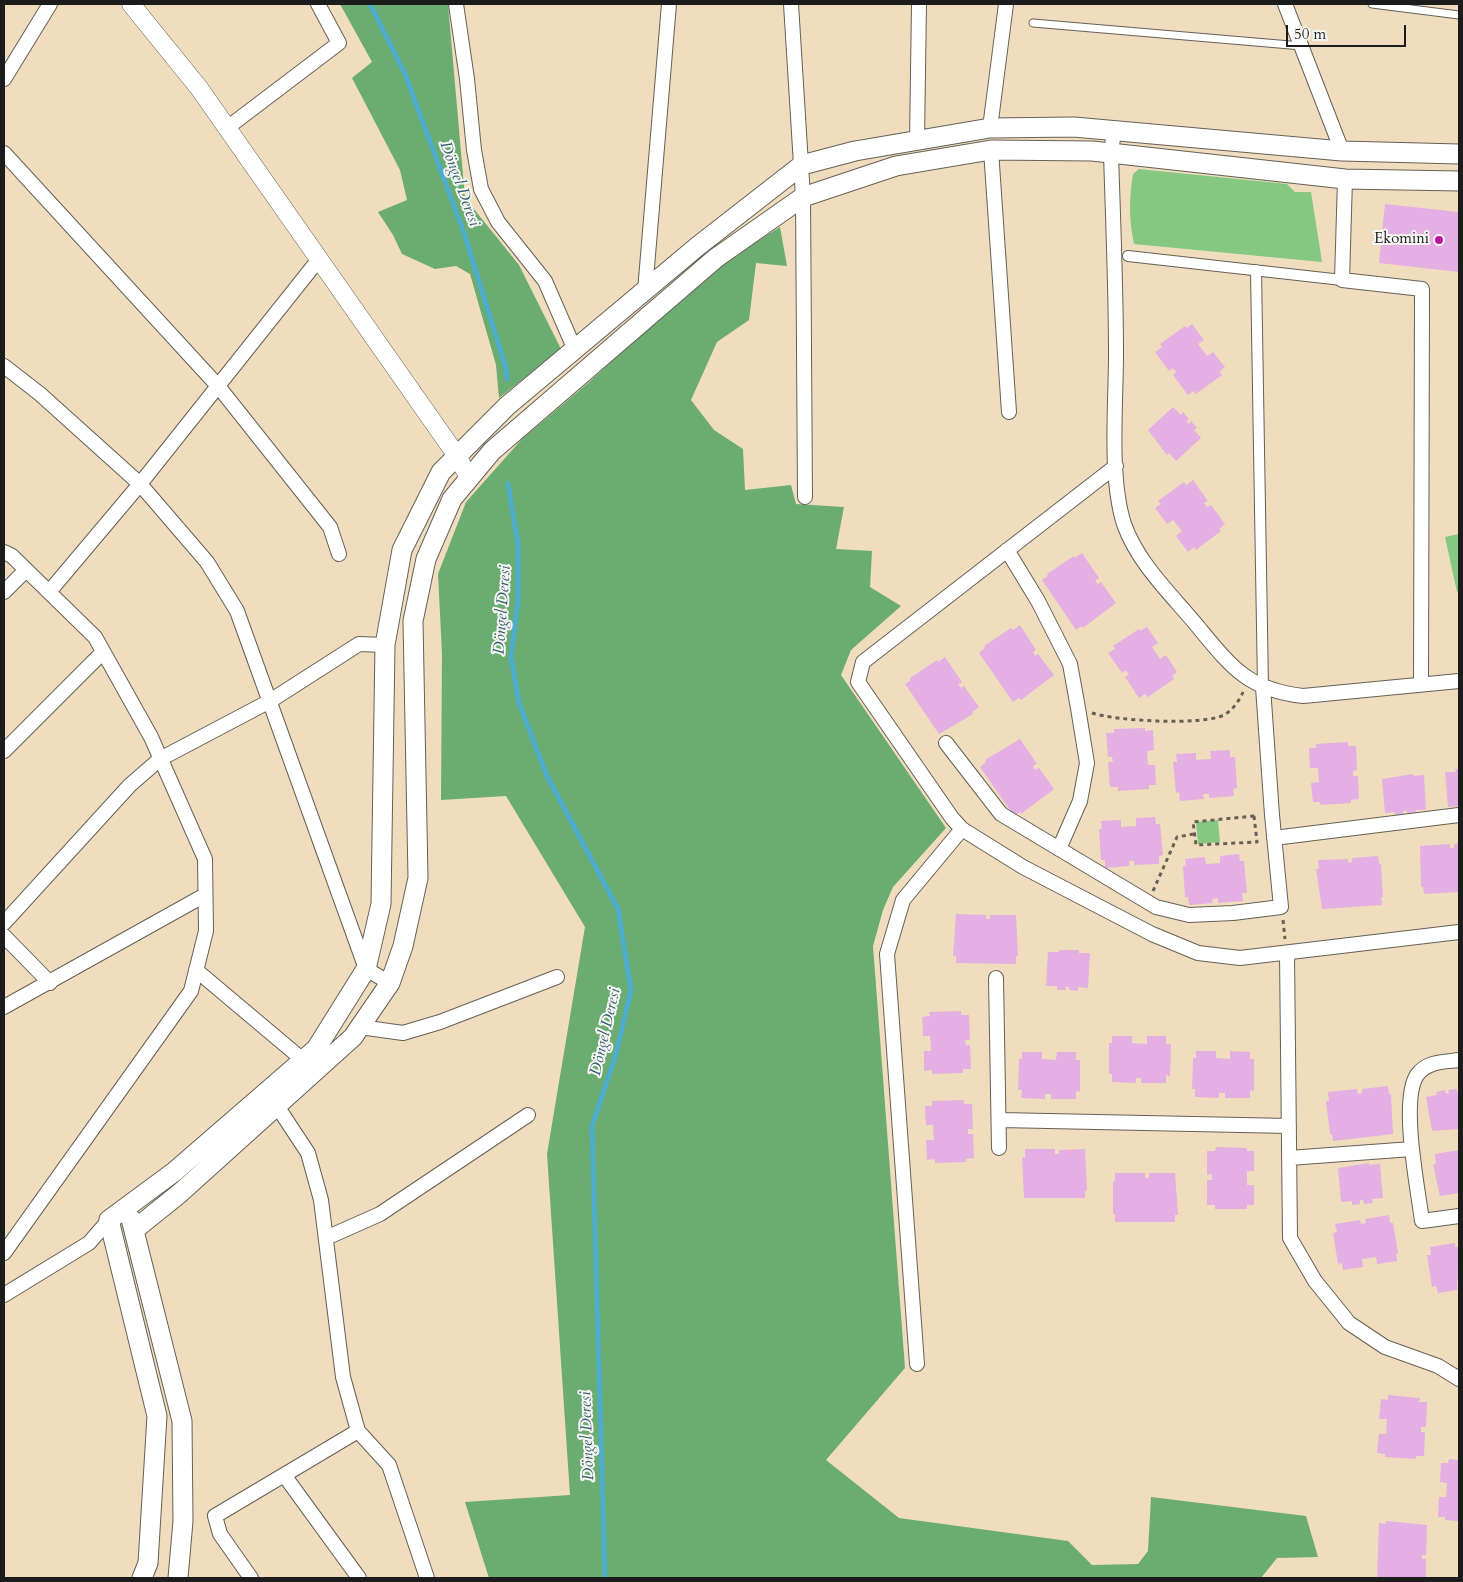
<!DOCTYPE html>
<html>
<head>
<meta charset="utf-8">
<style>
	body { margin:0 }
	#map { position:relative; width:1463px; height:1582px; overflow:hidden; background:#f0ddbe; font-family:Cardo,serif }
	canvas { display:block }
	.frame { position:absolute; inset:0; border:5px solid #1c1c1c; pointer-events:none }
	.scale { position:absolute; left:1286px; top:25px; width:120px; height:22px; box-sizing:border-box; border:2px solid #1c1c1c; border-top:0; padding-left:6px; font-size:15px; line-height:18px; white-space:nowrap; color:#1c1c1c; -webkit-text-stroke:4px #f6f6f2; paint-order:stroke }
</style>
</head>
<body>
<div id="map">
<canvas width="1463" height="1582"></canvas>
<div class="frame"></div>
<div class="scale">50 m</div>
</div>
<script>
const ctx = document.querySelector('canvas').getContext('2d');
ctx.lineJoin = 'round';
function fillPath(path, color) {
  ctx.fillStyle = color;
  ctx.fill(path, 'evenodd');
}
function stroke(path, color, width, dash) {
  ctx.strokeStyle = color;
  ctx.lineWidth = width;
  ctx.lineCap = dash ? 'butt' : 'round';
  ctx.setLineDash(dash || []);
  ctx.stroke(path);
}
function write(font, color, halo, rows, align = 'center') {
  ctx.font = font + ' Cardo,serif';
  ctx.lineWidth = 4;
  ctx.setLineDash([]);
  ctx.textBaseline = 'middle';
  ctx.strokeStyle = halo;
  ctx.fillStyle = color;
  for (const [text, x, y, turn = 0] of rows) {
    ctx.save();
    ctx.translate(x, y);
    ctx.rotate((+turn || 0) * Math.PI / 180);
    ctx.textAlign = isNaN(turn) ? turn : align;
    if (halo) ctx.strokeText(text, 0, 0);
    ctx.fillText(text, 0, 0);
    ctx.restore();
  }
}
fillPath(new Path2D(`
	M 1139,169 L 1287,184 L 1295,192 L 1311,192 L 1322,262 L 1134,244 C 1129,221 1129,197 1133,174 Z
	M 1459,534 L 1459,592 L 1457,592 L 1445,537 Z
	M 1218,820 L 1220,842 L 1198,844 L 1196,822 Z`), '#84c882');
fillPath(new Path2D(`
	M 340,4 L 448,4 L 465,198 L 519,265 L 561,349 L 499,398 L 496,365 L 470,274 L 456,266 L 435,269 L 402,254 L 393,235 L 378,212 L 407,200 L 400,170 L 352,78 L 372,62 Z
	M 780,227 L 787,266 L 756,263 L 749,320 L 717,342 L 691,400 L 714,430 L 743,449 L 745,490 L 791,485 L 796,504 L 844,507 L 836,549 L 872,551 L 870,587 L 901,606 L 851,650 L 841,675 L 946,828 L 893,887 L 883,910 L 873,946 L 905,1368 L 826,1460 L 899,1518 L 1068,1541 L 1092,1565 L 1138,1564 L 1148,1551 L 1151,1497 L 1306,1516 L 1318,1557 L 1277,1558 L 1261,1578 L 489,1578 L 465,1502 L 570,1495 L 547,1154 L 585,927 L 506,796 L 441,800 L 442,654 L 438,574 L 466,502 L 522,439 L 588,383 L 716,267 Z`), '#6bac70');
stroke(new Path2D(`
	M 370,4 L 405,74 L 464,233 L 506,368 L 507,379
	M 508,484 L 518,544 L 518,600 L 511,656 L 519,703 L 547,776 L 618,909 L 631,990 L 616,1054 L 592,1126 L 605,1578`), '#4eaccc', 5);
fillPath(new Path2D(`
	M 1385,204 L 1459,212 L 1459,272 L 1379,263 Z
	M 1192,324 L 1204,340 L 1198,344 L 1207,356 L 1213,352 L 1225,367 L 1219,372 L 1222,375 L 1196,394 L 1194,391 L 1188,395 L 1173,375 L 1176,372 L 1173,368 L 1169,371 L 1155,352 L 1162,347 L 1160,344 L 1185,326 L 1187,328 Z
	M 1173,407 L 1181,415 L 1183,412 L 1189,419 L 1186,421 L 1189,424 L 1191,421 L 1197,428 L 1194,430 L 1201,438 L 1176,461 L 1169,453 L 1167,455 L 1148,430 Z
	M 1193,480 L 1208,501 L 1204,503 L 1207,507 L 1211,505 L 1225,524 L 1219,529 L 1221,531 L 1196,550 L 1194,547 L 1188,552 L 1176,536 L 1182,531 L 1173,520 L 1167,524 L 1155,508 L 1161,504 L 1158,501 L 1184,482 L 1186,485 Z
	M 1082,553 L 1099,578 L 1095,581 L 1098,584 L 1101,582 L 1116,603 L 1083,628 L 1082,626 L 1076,630 L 1042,580 L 1048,576 L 1047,574 L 1074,556 L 1075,558 Z
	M 1020,625 L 1036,650 L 1033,652 L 1035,656 L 1038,654 L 1054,675 L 1021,700 L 1019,698 L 1013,702 L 979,653 L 985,648 L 984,646 L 1011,628 L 1013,630 Z
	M 1147,627 L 1158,643 L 1152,647 L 1160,659 L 1166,655 L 1177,672 L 1172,676 L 1174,679 L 1148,697 L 1145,694 L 1139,698 L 1125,677 L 1129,675 L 1126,670 L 1122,673 L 1108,653 L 1115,649 L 1113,646 L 1139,629 L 1140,631 Z
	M 945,657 L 962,682 L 958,684 L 961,688 L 964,686 L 979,707 L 972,712 L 973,714 L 939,734 L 905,684 L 911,680 L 910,678 L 937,660 L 938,662 Z
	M 1145,728 L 1145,731 L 1153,730 L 1154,750 L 1147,751 L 1148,765 L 1155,765 L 1156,785 L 1149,785 L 1149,789 L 1118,791 L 1118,787 L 1110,787 L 1108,762 L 1113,762 L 1112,757 L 1108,757 L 1106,733 L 1114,733 L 1114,729 Z
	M 1020,739 L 1037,764 L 1033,766 L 1035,770 L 1039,768 L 1054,789 L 1021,814 L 1020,812 L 1014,816 L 980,767 L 986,762 L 985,760 Z
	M 1348,742 L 1348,746 L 1356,746 L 1357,770 L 1353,771 L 1353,776 L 1358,776 L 1359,799 L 1351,800 L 1351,803 L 1320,805 L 1320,802 L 1313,802 L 1311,783 L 1319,782 L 1318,768 L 1310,768 L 1309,748 L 1316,748 L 1316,744 Z
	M 1230,750 L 1230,757 L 1235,757 L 1237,788 L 1233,789 L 1234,796 L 1209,798 L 1209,794 L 1203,794 L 1204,799 L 1180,801 L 1179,792 L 1176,793 L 1173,762 L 1177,762 L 1176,754 L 1196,753 L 1196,760 L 1211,759 L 1210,751 Z
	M 1455,769 L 1459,769 L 1459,806 L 1448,807 L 1445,772 L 1456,772 Z
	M 1413,774 L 1413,776 L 1424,775 L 1426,810 L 1416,810 L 1416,814 L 1407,814 L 1407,811 L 1403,811 L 1404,815 L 1396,816 L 1395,812 L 1385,813 L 1382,779 Z
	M 1155,817 L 1156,824 L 1160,824 L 1163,855 L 1159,856 L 1159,864 L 1134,865 L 1134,861 L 1129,861 L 1129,866 L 1105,868 L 1105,860 L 1101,860 L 1099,829 L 1102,829 L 1101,821 L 1121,820 L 1121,827 L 1136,826 L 1136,818 Z
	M 1459,843 L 1459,892 L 1424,894 L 1423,887 L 1421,887 L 1420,846 L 1450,844 L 1450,848 L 1454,848 L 1454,844 Z
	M 1239,854 L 1240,861 L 1244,861 L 1247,893 L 1242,893 L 1243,901 L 1218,903 L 1218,898 L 1212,899 L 1213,903 L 1189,905 L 1188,897 L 1185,897 L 1183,866 L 1186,866 L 1185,859 L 1205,857 L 1206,864 L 1220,863 L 1220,856 Z
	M 1378,856 L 1379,864 L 1381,864 L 1383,897 L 1381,897 L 1382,905 L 1322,909 L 1316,869 L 1319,869 L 1318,860 L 1348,859 L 1348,863 L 1352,862 L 1352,858 Z
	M 956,914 L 986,915 L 986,919 L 990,919 L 990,915 L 1016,915 L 1018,956 L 1016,956 L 1016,964 L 956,963 L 956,956 L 953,956 Z
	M 1059,950 L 1079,950 L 1079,953 L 1090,953 L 1088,988 L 1078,987 L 1078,991 L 1069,990 L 1069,987 L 1066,987 L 1066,990 L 1057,990 L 1057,986 L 1046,986 L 1048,952 L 1059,952 Z
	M 961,1011 L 961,1015 L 969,1015 L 970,1040 L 965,1040 L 966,1045 L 970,1045 L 971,1069 L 963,1069 L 963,1073 L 932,1074 L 932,1070 L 924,1071 L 924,1051 L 931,1051 L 930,1036 L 923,1036 L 922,1017 L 930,1016 L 929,1012 Z
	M 1112,1036 L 1132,1036 L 1132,1043 L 1147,1044 L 1147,1036 L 1166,1036 L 1166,1044 L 1171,1044 L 1170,1076 L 1166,1075 L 1166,1083 L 1141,1083 L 1141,1078 L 1136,1078 L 1136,1083 L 1112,1082 L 1112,1074 L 1109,1074 L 1109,1043 L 1112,1043 Z
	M 1196,1051 L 1216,1051 L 1216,1058 L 1230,1059 L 1230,1051 L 1250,1052 L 1250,1059 L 1254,1059 L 1254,1091 L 1250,1090 L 1250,1098 L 1225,1098 L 1225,1093 L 1219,1093 L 1219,1098 L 1195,1097 L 1195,1089 L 1192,1089 L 1193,1058 L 1196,1058 Z
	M 1022,1052 L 1042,1052 L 1042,1059 L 1056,1060 L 1057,1052 L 1076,1052 L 1076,1060 L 1080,1060 L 1080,1092 L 1076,1091 L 1076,1099 L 1051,1099 L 1051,1094 L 1045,1094 L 1045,1099 L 1021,1098 L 1022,1090 L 1018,1090 L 1019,1059 L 1022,1059 Z
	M 1388,1086 L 1389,1094 L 1391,1094 L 1393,1134 L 1333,1141 L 1332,1134 L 1330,1134 L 1326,1101 L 1329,1101 L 1328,1092 L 1357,1089 L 1358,1094 L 1362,1093 L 1362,1089 Z
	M 1457,1089 L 1457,1092 L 1459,1092 L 1459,1129 L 1432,1131 L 1426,1097 L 1437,1095 L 1436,1092 L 1445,1090 L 1446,1094 L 1449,1093 L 1448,1090 Z
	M 964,1100 L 964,1104 L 972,1104 L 973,1129 L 968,1129 L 968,1134 L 973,1134 L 974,1158 L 966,1159 L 966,1162 L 935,1163 L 935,1159 L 927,1160 L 926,1140 L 934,1140 L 933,1125 L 926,1125 L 925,1106 L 932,1106 L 932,1101 Z
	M 1216,1147 L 1247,1148 L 1247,1151 L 1254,1151 L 1254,1171 L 1247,1171 L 1247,1185 L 1254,1185 L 1254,1205 L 1247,1205 L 1247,1209 L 1215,1209 L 1215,1205 L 1207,1205 L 1207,1180 L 1212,1180 L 1212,1174 L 1207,1175 L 1207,1151 L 1215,1151 Z
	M 1025,1149 L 1055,1149 L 1055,1154 L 1059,1154 L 1059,1150 L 1085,1149 L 1087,1191 L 1085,1190 L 1085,1198 L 1024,1198 L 1022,1157 L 1025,1158 Z
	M 1459,1150 L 1459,1193 L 1440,1196 L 1433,1165 L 1436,1164 L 1435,1154 Z
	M 1369,1163 L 1369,1165 L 1380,1164 L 1383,1198 L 1372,1199 L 1373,1203 L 1364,1204 L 1363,1200 L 1360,1200 L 1360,1204 L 1352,1205 L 1352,1201 L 1341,1202 L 1338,1168 Z
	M 1115,1173 L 1145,1173 L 1145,1178 L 1149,1178 L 1149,1173 L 1175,1173 L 1178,1215 L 1175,1215 L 1175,1222 L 1115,1222 L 1115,1214 L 1113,1214 L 1113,1181 L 1115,1181 Z
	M 1389,1215 L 1390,1223 L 1393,1223 L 1398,1253 L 1396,1254 L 1397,1261 L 1377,1264 L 1376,1257 L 1362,1259 L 1363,1267 L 1343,1270 L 1342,1263 L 1338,1264 L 1333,1233 L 1337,1232 L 1335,1224 L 1360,1220 L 1361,1224 L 1366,1223 L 1365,1219 Z
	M 1455,1243 L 1455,1247 L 1459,1247 L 1457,1290 L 1438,1293 L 1436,1286 L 1432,1287 L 1427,1255 L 1431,1255 L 1430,1247 Z
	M 1388,1395 L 1420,1398 L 1419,1402 L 1427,1402 L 1426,1427 L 1421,1427 L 1421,1432 L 1425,1432 L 1424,1456 L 1416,1456 L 1416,1459 L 1385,1457 L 1385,1454 L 1377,1453 L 1379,1434 L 1386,1434 L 1387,1419 L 1379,1419 L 1381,1399 L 1388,1400 Z
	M 1449,1459 L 1459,1460 L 1459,1521 L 1445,1520 L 1445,1517 L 1438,1517 L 1439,1497 L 1446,1497 L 1447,1483 L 1440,1482 L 1441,1463 L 1448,1463 Z
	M 1386,1521 L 1427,1525 L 1426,1555 L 1422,1555 L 1422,1559 L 1426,1559 L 1426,1578 L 1377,1578 L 1379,1523 L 1386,1524 Z`), '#e4afe2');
const service = new Path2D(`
	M 1372,4 L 1459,15
	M 1033,23 L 1302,46`);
const pedestrian = new Path2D(`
	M 1128,256 L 1342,280
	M 1256,270 L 1263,687`);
const minor = new Path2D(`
	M 456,4 L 467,79 L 474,150 L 481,189 L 498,222 L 545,281 L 575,350
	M 791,4 L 803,197 L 805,497
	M 1285,4 L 1342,151
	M 4,79 L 50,4
	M 227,128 L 339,43 L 318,4
	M 990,128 L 1006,4
	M 1114,131 L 1111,153 C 1113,220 1116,287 1116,354 C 1116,405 1109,477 1124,524 C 1138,564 1173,596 1199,628 C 1232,668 1249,690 1303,696 L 1459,681
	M 917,140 L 919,4
	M 991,150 L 1009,412
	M 4,153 L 218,386 L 330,527 L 339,554
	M 1345,179 L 1342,280 L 1422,289 L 1421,684
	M 645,291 L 669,4
	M 4,366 L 40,394 L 140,484 L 207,562 L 237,611 L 366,969 L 390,983
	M 1116,466 L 863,662 L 858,682 L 952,818 L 962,829 L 1023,867 L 1152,934 L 1198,953 L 1240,958 L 1459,932
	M 1007,550 L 1038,601 L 1070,664 L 1078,708 L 1087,763 L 1080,801 L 1059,849
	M 4,552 L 12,556 L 95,637 L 151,737 L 205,859 L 206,931 L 191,991 L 4,1253
	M 4,592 L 26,570
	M 49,592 L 140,484 L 319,259
	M 946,743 L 1001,814 L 1156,907 L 1189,915 L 1233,913 L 1281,907 L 1272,815 L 1263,687
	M 4,751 L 103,652
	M 1274,838 L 1459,815
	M 4,923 L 130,785 L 160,759 L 270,701 L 359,644 L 385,645
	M 4,936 L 50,983
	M 1287,953 L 1290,1238 L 1315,1281 L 1349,1323 L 1385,1347 L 1438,1366 L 1459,1379
	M 196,970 L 303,1060
	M 996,978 L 999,1148
	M 4,1007 L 205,895
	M 360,1027 L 403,1033 L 440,1022 L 557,977
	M 1459,1060 C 1444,1062 1427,1061 1417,1075 C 1400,1101 1418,1189 1422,1221 L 1459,1216
	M 274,1097 L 277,1106 L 308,1153 L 321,1200 L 343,1377 L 358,1431 L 389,1465 L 427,1578
	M 1000,1120 L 1289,1126
	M 1289,1158 L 1412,1149
	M 326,1238 L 380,1214 L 528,1115
	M 4,1295 L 89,1243 L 109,1220
	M 917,1364 L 887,954 L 903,900 L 962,829
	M 284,1475 L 359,1578
	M 251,1578 L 220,1534 L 215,1516 L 358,1431`);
const tertiary = new Path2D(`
	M 131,4 L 199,88 L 457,456 L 469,478`);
const secondary = new Path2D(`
	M 131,1219 L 182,1421 L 183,1521 L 178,1578
	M 134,1230 L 180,1193 L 353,1037 L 390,983 L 403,946 L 418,878 L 413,621 L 426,559 L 452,499 L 492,451 L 716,258 L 803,197 L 896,166 L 991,150 L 1092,151 L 1345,179 L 1459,181
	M 142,1578 L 148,1563 L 157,1416 L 109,1220 L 174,1172 L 316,1049 L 366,969 L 381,904 L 385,645 L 402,550 L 441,472 L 507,406 L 698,246 L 802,165 L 855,151 L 990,128 L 1074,127 L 1342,151 L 1459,154`);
stroke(service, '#666055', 9);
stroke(pedestrian, '#666055', 12);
stroke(minor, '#666055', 16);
stroke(tertiary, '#666055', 19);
stroke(secondary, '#666055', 21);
stroke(new Path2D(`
	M 1092,713 C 1117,721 1201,726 1224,715 C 1233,710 1239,701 1243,692
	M 1254,816 L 1257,842 L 1196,845 L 1193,822 L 1254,816 L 1258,816
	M 1153,891 L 1177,837 L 1194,834
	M 1283,920 L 1285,939`), '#666055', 3, [4, 4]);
stroke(service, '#fff', 7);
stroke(pedestrian, '#fff', 10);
stroke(minor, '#fff', 14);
stroke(tertiary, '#fff', 18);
stroke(secondary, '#fff', 19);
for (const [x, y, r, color] of [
	[1439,240,5,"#b5179e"]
]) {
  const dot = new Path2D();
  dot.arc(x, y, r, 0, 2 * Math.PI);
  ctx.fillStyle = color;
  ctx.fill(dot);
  stroke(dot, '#f6f6f2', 2);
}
write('15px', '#1c1c1c', '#f6f6f2', [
	["Ekomini",1429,240]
], 'right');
write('italic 16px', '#325d6b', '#f6f6f2', [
	["Döngel Deresi",459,184,70],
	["Döngel Deresi",503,610,-86],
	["Döngel Deresi",606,1032,-77],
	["Döngel Deresi",588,1436,-92]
]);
</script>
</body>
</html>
